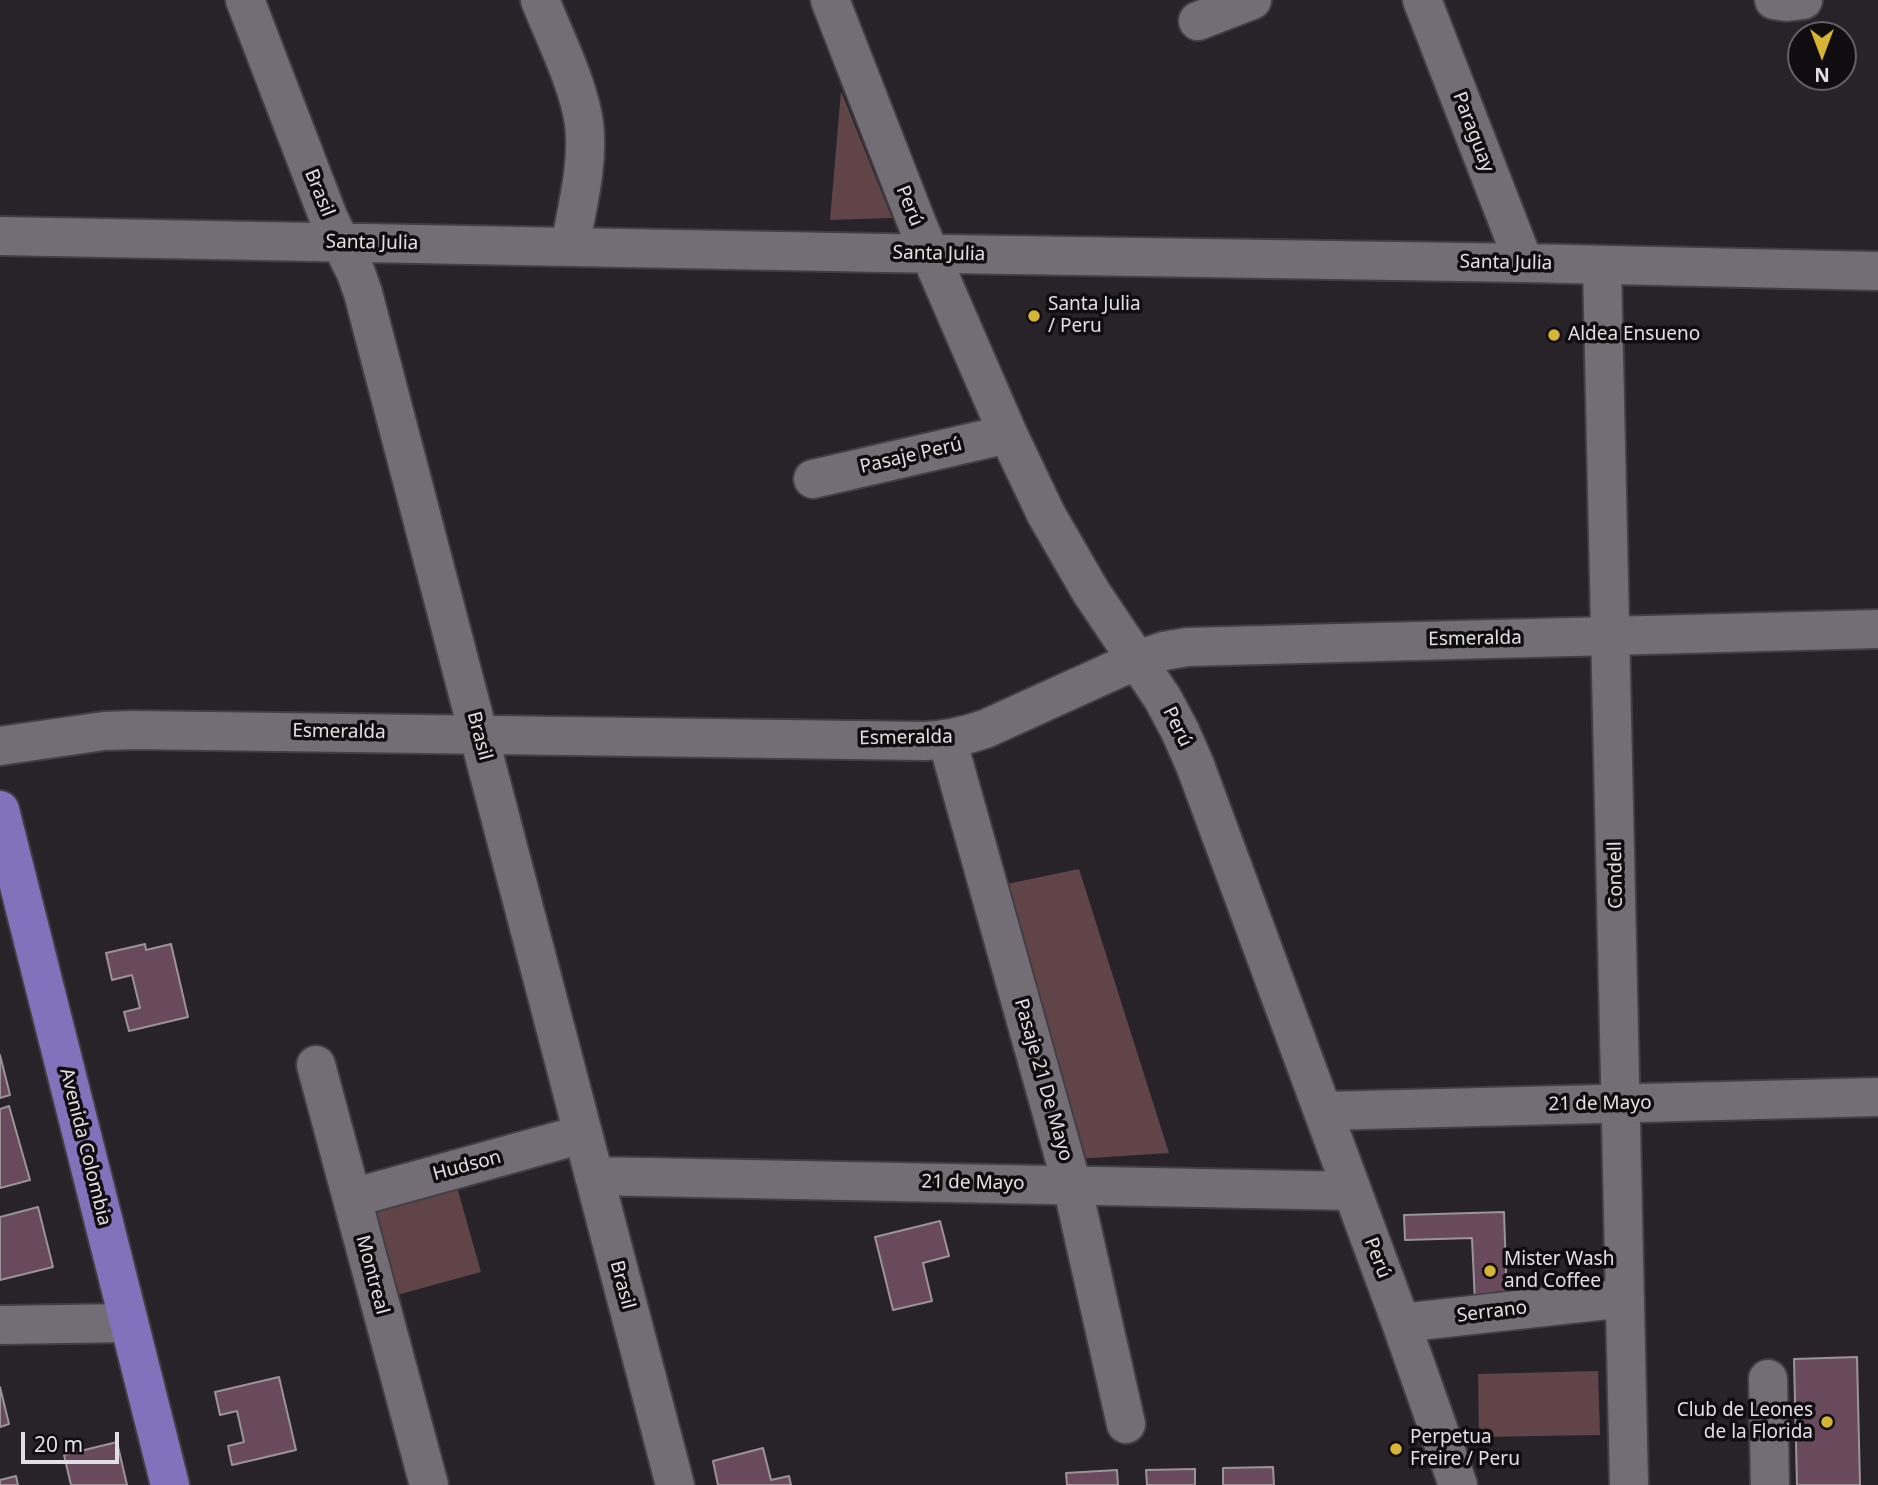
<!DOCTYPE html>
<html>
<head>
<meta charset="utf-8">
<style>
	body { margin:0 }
	#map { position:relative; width:1878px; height:1485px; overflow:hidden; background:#272329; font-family:"Noto Sans",sans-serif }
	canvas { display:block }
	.north { position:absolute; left:1787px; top:21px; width:70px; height:70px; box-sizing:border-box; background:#0f0d10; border:2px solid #636164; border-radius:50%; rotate:180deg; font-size:19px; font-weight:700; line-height:28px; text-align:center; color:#e1dfe3 }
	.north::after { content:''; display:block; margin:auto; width:24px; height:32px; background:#d6b534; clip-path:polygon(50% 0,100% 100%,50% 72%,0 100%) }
	.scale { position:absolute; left:21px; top:1432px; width:98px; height:32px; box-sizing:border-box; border:4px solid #e1dfe3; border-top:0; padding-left:9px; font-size:21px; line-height:24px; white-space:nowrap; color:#e1dfe3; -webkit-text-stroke:5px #0f0d10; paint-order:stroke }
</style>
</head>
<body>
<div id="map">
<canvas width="1878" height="1485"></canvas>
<div class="north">N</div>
<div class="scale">20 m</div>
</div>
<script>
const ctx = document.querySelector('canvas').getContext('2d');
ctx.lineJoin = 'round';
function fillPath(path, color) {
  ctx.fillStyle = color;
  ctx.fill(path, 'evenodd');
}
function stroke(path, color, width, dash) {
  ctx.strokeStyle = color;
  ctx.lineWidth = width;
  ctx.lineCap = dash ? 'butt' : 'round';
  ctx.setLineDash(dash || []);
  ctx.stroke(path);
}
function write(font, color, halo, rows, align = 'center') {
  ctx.font = font + ' "Noto Sans",sans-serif';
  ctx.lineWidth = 7;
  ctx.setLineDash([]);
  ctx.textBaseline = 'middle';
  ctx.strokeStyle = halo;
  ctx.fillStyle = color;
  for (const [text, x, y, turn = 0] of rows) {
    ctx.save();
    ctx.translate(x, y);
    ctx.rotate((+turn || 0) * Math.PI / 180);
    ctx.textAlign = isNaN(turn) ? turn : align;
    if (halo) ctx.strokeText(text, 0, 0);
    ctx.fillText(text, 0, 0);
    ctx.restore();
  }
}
fillPath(new Path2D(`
	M 841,91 L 892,218 L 830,220 Z
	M 1079,869 L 1169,1153 L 1076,1159 L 1002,885 Z
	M 457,1187 L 481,1272 L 397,1295 L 373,1209 Z
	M 1598,1371 L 1600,1435 L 1479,1437 L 1478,1374 Z`), '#614448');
const building = new Path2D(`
	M 145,944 L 146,950 L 171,944 L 188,1017 L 129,1031 L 124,1012 L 140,1008 L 132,975 L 112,980 L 106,953 Z
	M 0,1055 L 10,1095 L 0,1098 Z
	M 9,1106 L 30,1180 L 0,1188 L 0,1109 Z
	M 38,1207 L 53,1267 L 0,1280 L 0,1217 Z
	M 1504,1212 L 1507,1301 L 1475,1303 L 1472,1238 L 1405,1240 L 1404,1215 Z
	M 940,1221 L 949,1256 L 923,1263 L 932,1301 L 893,1310 L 875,1237 Z
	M 1857,1357 L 1860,1485 L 1797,1485 L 1794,1359 Z
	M 279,1377 L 296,1450 L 232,1465 L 228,1446 L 244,1442 L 237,1411 L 220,1415 L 215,1392 Z
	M 0,1387 L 9,1424 L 0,1427 Z
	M 117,1442 L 127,1485 L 71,1485 L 64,1455 Z
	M 763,1448 L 771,1480 L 789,1476 L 791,1485 L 718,1485 L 713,1461 Z
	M 1273,1467 L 1274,1485 L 1223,1485 L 1223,1468 Z
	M 1195,1469 L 1195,1485 L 1147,1485 L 1146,1470 Z
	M 1117,1470 L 1118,1485 L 1067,1485 L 1066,1473 Z
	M 16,1476 L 18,1485 L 0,1485 L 0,1480 Z`);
fillPath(building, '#684a5c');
stroke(building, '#9c9398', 2);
const minor = new Path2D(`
	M 245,0 L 329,219 L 356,273 L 363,293 L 675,1485
	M 540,0 C 555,38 578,83 584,123 C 589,164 577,207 570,247
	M 830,0 L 918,226 L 1008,434 L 1046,514 L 1091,592 L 1163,699 L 1180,731 L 1195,765 L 1401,1323 L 1458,1485
	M 1422,0 L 1524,263
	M 1774,0 L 1787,2 L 1803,0
	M 1198,21 L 1252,0
	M 0,236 L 884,253 L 1524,263 L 1878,271
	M 1602,265 L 1629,1485
	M 813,479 L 1008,434
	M 947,739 L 1072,1185 L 1126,1424
	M 0,746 L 104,731 L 134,730 L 925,741 C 946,740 965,736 985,729 L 1137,660 L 1164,651 L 1187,647 L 1878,629
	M 316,1065 L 429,1485
	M 1323,1111 L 1878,1097
	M 594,1176 L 1352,1191
	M 352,1198 L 583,1134
	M 1401,1323 L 1625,1298
	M 0,1325 L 129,1323
	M 1768,1379 L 1770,1485`);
const major = new Path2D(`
	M 0,810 L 170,1485`);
stroke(minor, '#423f44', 42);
stroke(major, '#423f44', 42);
stroke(minor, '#736e75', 38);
stroke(major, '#8073bc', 38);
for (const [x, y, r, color] of [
	[1034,316,7,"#d6b534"],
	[1554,335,7,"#d6b534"],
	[1490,1271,7,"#d6b534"],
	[1827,1422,7,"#d6b534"],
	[1396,1449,7,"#d6b534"]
]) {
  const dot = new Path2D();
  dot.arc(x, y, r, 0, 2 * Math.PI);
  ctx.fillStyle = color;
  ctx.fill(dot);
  stroke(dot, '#0f0d10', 2.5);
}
write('19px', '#e1dfe3', '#0f0d10', [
	["Paraguay",1473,132,69],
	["Brasil",319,193,68],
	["Perú",909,206,68],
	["Santa Julia",372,243,1],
	["Santa Julia",939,254,1],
	["Santa Julia",1506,263,1],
	["Pasaje Perú",911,456,-13],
	["Esmeralda",1475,639,-1],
	["Perú",1177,727,64],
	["Esmeralda",339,732,1],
	["Brasil",479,736,75],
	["Esmeralda",906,738,-1],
	["Condell",1616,875,-91],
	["Pasaje 21 De Mayo",1043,1080,74],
	["21 de Mayo",1600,1104,-1],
	["Avenida Colombia",85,1147,76],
	["Hudson",467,1166,-15],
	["21 de Mayo",973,1183,1],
	["Perú",1377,1258,69],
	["Montreal",372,1275,75],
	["Brasil",622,1285,75],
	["Serrano",1492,1312,-7]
]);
write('19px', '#e1dfe3', '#0f0d10', [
	["Santa Julia",1048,305],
	["/ Peru",1048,327],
	["Aldea Ensueno",1568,335],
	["Mister Wash",1504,1260],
	["and Coffee",1504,1282],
	["Club de Leones",1813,1411,"right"],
	["de la Florida",1813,1433,"right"],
	["Perpetua",1410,1438],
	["Freire / Peru",1410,1460]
], 'left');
</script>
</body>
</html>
